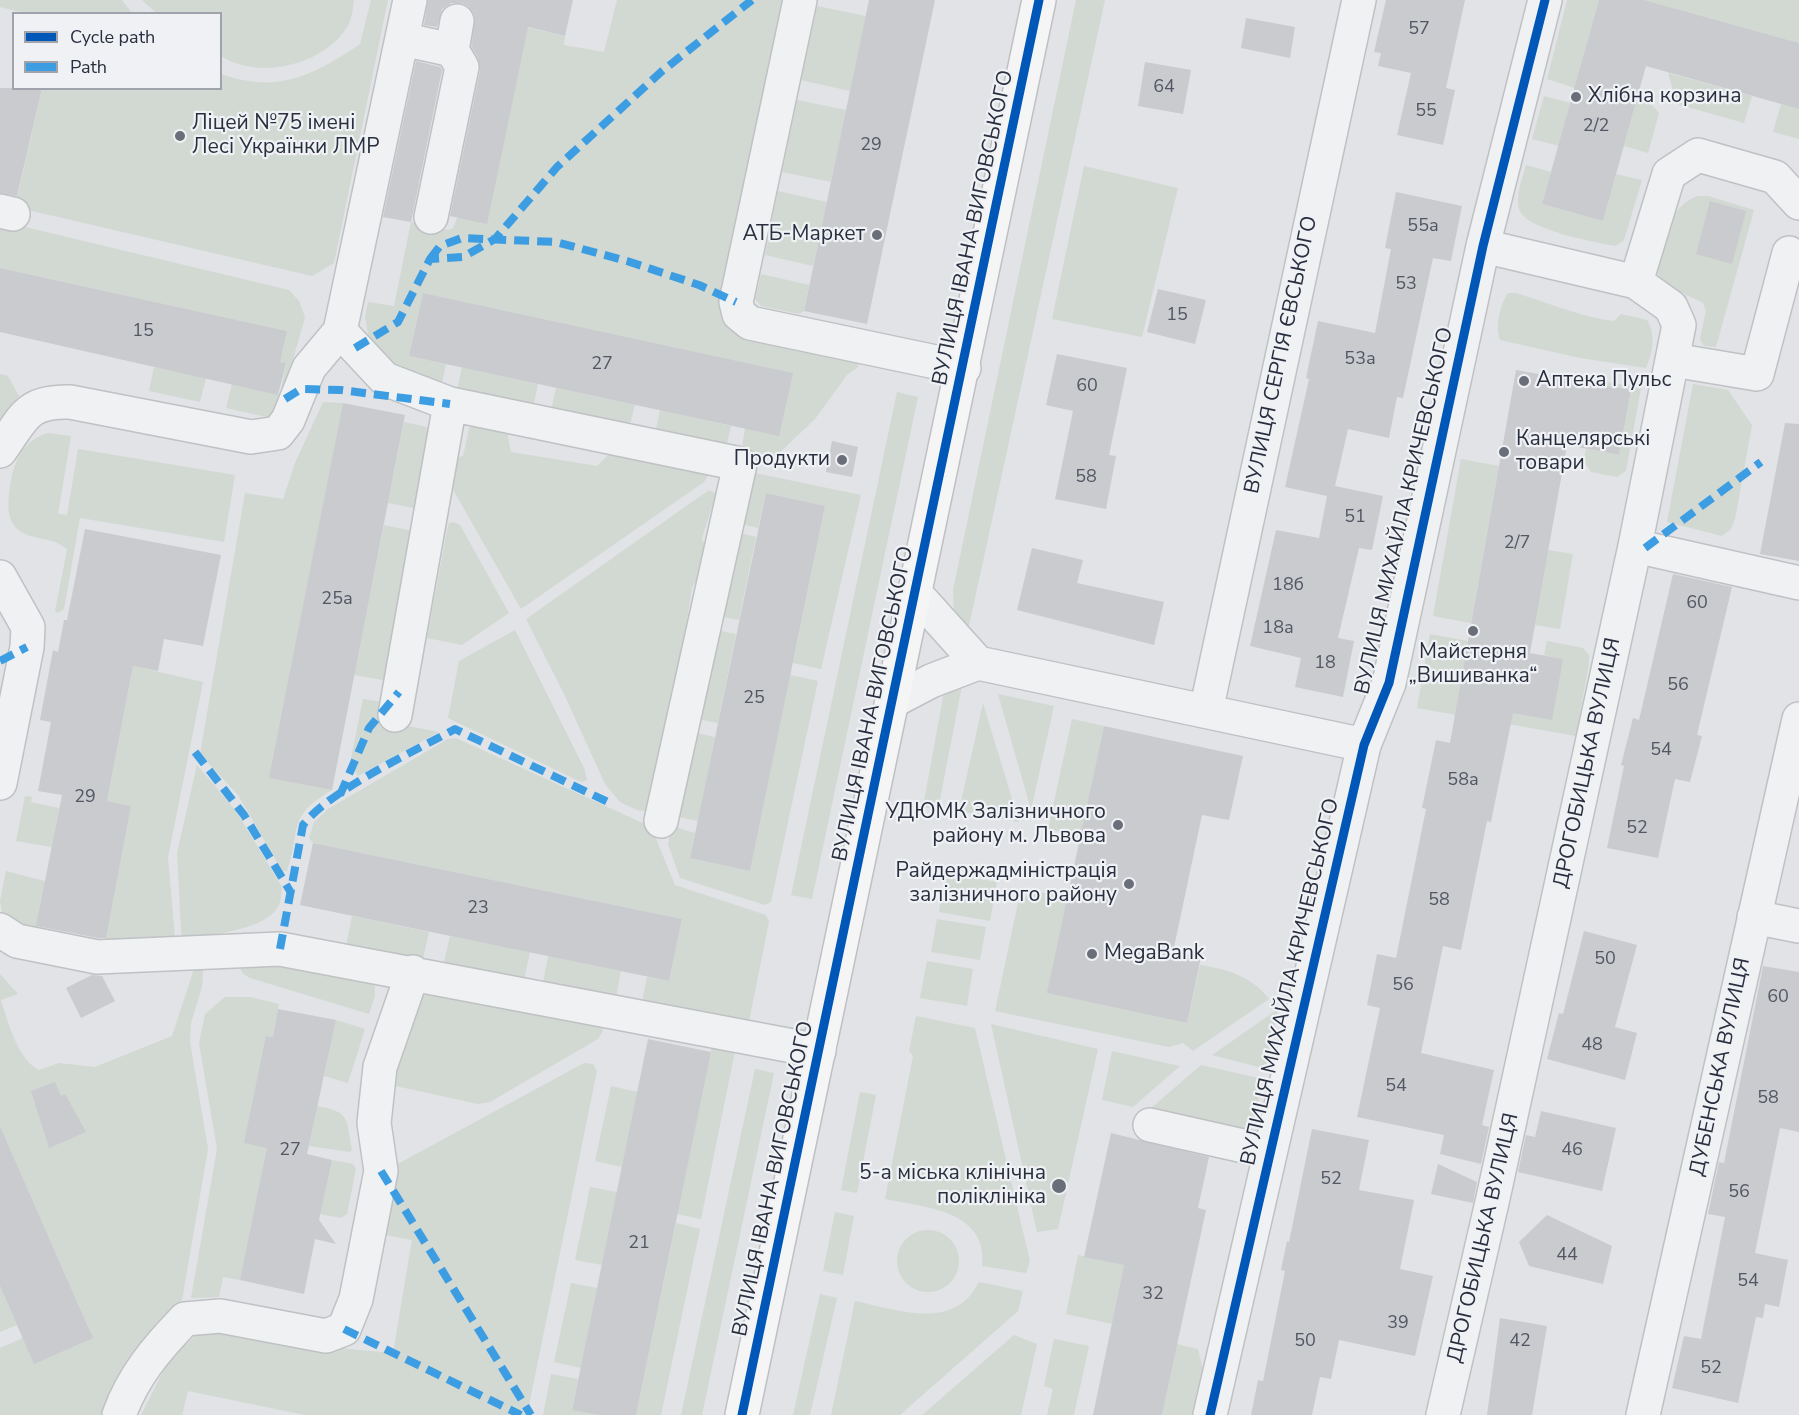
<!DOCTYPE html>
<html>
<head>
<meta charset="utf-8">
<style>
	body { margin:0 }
	#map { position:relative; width:1799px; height:1415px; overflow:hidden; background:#e1e3e6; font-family:"Nunito Sans",sans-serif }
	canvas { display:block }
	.legend { position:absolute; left:12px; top:12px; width:210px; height:78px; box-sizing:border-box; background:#eff1f5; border:2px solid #a0a3ac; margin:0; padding:8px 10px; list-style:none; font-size:18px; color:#292f3e }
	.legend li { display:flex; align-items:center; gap:12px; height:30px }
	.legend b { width:30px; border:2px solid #a0a3ac }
</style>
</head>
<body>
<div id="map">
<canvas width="1799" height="1415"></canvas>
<ul class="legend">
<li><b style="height:8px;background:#0057b8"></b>Cycle path</li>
<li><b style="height:8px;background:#3d9de3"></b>Path</li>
</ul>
</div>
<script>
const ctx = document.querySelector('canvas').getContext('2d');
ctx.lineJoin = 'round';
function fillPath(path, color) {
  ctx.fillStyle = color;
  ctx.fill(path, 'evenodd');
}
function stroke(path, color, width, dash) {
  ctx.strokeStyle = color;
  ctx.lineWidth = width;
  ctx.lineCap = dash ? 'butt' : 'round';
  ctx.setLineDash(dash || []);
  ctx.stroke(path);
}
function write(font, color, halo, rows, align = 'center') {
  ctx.font = font + ' "Nunito Sans",sans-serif';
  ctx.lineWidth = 4.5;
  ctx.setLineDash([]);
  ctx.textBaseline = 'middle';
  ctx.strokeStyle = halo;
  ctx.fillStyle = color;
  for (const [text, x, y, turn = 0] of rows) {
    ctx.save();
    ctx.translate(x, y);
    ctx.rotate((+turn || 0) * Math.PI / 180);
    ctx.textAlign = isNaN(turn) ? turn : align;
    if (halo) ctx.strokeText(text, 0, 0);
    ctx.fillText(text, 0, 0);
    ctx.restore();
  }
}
fillPath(new Path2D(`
	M 0,0 L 122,0 L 132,13 L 29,14 L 0,7 Z
	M 142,0 L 354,0 C 353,8 352,20 347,27 C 323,66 258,80 221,56 L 220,14 L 156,13 Z
	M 371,0 L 388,0 L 334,263 L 312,276 L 15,207 L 42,89 L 220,88 L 221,74 C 277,94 313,76 360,44 Z
	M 476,0 L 494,20 L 565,36 L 564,45 L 604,52 L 617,0 L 786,0 L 721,296 L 859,361 L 858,367 L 847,375 L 815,419 L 775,457 L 769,459 L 741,452 L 745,429 L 792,373 L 423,293 L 409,356 L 446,364 L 441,388 L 404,379 L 369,339 L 365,317 L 368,302 L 394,306 L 411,222 L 448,230 L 453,228 L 520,62 L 465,51 Z
	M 1076,0 L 1105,0 L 969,626 L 962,625 L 954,612 L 953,590 Z
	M 1567,0 L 1599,0 L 1575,88 L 1547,79 Z
	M 1644,0 L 1799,0 L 1799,43 Z
	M 817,6 L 866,16 L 850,91 L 801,80 Z
	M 1668,73 L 1752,96 L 1744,123 L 1677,104 Z
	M 1544,96 L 1570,103 L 1559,146 L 1532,139 Z
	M 1637,98 L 1653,106 L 1659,113 L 1648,153 L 1624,146 Z
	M 797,100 L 846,110 L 831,182 L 782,172 Z
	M 1781,104 L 1799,109 L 1799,139 L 1773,132 Z
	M 1526,165 L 1551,172 L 1542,204 L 1603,221 L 1616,174 L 1642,180 L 1624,240 L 1615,246 C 1595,242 1528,230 1520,211 C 1514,197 1523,178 1526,165 Z
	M 1084,166 L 1178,188 L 1142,337 L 1052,319 Z
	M 778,191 L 827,202 L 813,266 L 765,255 Z
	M 1698,196 L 1708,196 L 1754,210 L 1716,347 L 1704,346 L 1700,339 L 1706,310 L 1703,303 L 1676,290 L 1658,275 C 1658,247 1670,204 1698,196 Z
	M 0,221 L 289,290 L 299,301 L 305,317 L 283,395 L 275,412 L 267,417 L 226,408 L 232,384 L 280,395 L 286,364 L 280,362 L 287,331 L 0,268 Z
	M 761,274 L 809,285 L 804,311 L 799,314 L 761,306 L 755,299 Z
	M 1508,293 L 1516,293 C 1546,302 1584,318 1614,321 L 1621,314 L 1647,320 C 1656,335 1653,352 1646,368 L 1580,358 L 1500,340 C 1495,326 1500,305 1508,293 Z
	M 154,367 L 206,378 L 200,402 L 149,391 Z
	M 462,367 L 538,384 L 533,407 L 457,391 Z
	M 1554,373 L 1641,388 L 1626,471 L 1617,477 L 1591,472 L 1584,461 L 1586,449 L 1619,455 L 1631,390 L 1553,377 Z
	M 0,374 L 8,376 L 19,396 L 0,418 Z
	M 1693,384 L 1728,390 L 1752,425 L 1735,519 L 1731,529 L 1722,536 L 1667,522 Z
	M 556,388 L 635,405 L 629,428 L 551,411 Z
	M 897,392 L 918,397 L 812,899 L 791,895 Z
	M 323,402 L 343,403 L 270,778 L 332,790 C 286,817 302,827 287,871 L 282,871 L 238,795 L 200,754 L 245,493 L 283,499 L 295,463 Z
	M 660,410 L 731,426 L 726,449 L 655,434 Z
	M 404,422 L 440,430 L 425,510 L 388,503 Z
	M 473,423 L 506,427 L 511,452 L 597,466 L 615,448 L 709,474 L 704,482 L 521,609 L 451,486 L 454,458 L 463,456 L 470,425 Z
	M 48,433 L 71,436 L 58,514 L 67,515 L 78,449 L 235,475 L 224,542 L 80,518 L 64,609 L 57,613 L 55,611 L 67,550 C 53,534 26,543 13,524 C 8,516 8,506 9,496 C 11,470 19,441 48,433 Z
	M 1461,459 L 1499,466 L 1471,623 L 1433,616 Z
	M 755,473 L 861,495 L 821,669 L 793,663 L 825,506 L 766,493 L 758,528 L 734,522 Z
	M 709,490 L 716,494 L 702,538 L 703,542 L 716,545 L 692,588 L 656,813 L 637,810 L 620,802 L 605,784 L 564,694 L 526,619 Z
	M 454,522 L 460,525 L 509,613 L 462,645 L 427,638 L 447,530 L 449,523 Z
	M 384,525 L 422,533 L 393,682 L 354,675 Z
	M 732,531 L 756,537 L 739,620 L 714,615 Z
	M 1548,550 L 1573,554 L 1560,629 L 1535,625 Z
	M 712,629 L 736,634 L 718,723 L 693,718 Z
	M 515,630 L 584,768 L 587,780 L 581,782 L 448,718 L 459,661 Z
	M 1430,634 L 1468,641 L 1458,703 L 1562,659 L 1544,655 L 1547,641 L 1583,648 L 1589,655 L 1589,663 L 1576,736 L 1417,708 Z
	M 133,666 L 203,682 L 168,857 L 175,938 L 105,942 L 131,806 L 107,801 Z
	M 790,675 L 818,681 L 771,902 L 765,905 L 680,878 L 668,844 L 672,826 L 695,833 L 690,858 L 750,871 Z
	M 962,685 L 938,810 L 923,807 L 944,692 Z
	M 998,694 L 1054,706 L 1031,810 Z
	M 363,699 L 389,703 L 387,722 L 439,732 L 358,776 L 350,764 Z
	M 983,703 L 1019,822 L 959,811 Z
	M 1072,719 L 1104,726 L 1081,836 L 1048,829 Z
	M 692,732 L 715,737 L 698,821 L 674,816 Z
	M 456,738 L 647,825 L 652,829 L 675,885 L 766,915 L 769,922 L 748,1026 L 641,1008 L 647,977 L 669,981 L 682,919 L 313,843 L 309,838 L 314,822 L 328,809 L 448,739 Z
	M 197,765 L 236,811 L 282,887 C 281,895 281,904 276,910 C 261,930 209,935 186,939 L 182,938 L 181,930 L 177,853 Z
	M 25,796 L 32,797 L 31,802 L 59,808 L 52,847 L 16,841 Z
	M 6,871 L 45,881 L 36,929 L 26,928 L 2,912 L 0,901 Z
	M 945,873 L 997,882 L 990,921 L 939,912 Z
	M 1032,891 L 1068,897 L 1048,993 L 1187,1023 L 1200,965 C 1226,969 1252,976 1269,999 L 1193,1051 L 1183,1043 L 1169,1047 L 995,1011 L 1018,903 Z
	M 352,916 L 429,932 L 422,963 L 346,947 Z
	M 937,919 L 986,927 L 980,960 L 931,952 Z
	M 450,936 L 530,952 L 523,984 L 443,967 Z
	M 246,956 L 374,976 L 375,996 L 369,1014 L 250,978 L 243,974 L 239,966 Z
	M 548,956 L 621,971 L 615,1003 L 542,988 Z
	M 927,961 L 973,969 L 967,1006 L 920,998 Z
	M 198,964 L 203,971 L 202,987 L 191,1023 L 190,1042 L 208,1149 L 182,1300 C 139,1331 128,1369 106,1415 L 0,1415 L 0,1348 L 23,1338 L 89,1339 L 90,1331 L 0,1126 L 0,974 L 18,994 L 1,1000 C 8,1022 18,1060 39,1070 L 59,1063 L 95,1067 L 172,1036 L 193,972 L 190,967 Z
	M 431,988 L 600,1022 L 603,1031 L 598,1039 L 490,1102 L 478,1104 L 391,1085 L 416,998 Z
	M 225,997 L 250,997 L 279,1004 L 273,1037 L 266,1036 L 273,1149 L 240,1280 L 223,1277 L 219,1297 L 191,1298 L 217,1149 L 199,1043 L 205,1014 Z
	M 1278,1009 L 1266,1069 L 1212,1055 Z
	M 916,1016 L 975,1028 L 1030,1261 L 1026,1273 L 982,1266 C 989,1211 925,1207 885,1199 L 913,1056 L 909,1051 Z
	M 336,1020 L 365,1029 L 348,1083 L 324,1076 Z
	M 991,1024 L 1098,1049 L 1058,1229 L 1037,1232 Z
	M 713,1041 L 735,1051 L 701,1219 L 677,1214 Z
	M 1112,1051 L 1180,1066 L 1133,1107 L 1102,1100 Z
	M 584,1063 L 593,1064 L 597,1071 L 527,1415 L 305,1415 L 188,1391 L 182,1415 L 141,1415 L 168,1362 L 199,1332 L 239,1330 L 349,1349 L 393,1353 L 412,1240 L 385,1235 L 394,1166 Z
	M 1201,1065 L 1263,1079 L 1254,1125 L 1248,1131 L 1150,1109 Z
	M 755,1069 L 774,1073 L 702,1415 L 681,1415 Z
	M 611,1086 L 638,1092 L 622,1167 L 595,1161 Z
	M 860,1092 L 876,1095 L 857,1193 L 841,1190 Z
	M 317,1106 C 351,1112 346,1119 352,1150 L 350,1152 L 309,1146 Z
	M 332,1160 L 353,1164 L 356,1169 L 347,1214 L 341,1218 L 320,1214 Z
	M 590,1187 L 617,1192 L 602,1265 L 575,1260 Z
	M 835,1212 L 854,1216 L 843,1275 L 823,1271 Z
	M 676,1223 L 700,1229 L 661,1415 L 636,1415 Z
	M897 1261a31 31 0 1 1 62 0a31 31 0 1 1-62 0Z
	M 1078,1255 L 1124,1265 L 1112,1324 L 1066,1314 Z
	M 979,1282 L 1023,1291 L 1018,1311 L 900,1415 L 831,1415 L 855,1301 C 898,1310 954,1332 979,1282 Z
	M 571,1283 L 597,1288 L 581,1368 L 554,1362 Z
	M 0,1286 L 17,1325 L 0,1332 Z
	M 820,1294 L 837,1298 L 810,1415 L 793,1415 Z
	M 1014,1335 L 1037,1344 L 1021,1415 L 922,1415 Z
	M 1054,1339 L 1089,1346 L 1074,1415 L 1047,1415 L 1053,1389 L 1044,1386 Z
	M 1177,1344 L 1198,1349 L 1204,1374 L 1195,1415 L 1162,1415 Z
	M 551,1374 L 578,1379 L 572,1409 L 600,1415 L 543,1415 Z`), '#d1d9d2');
fillPath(new Path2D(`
	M 428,0 L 573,0 L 565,36 L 528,27 L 487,224 L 450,216 L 480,71 L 478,58 L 472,46 L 475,15 L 468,6 L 461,3 L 451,3 L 442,9 L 437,27 L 424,25 Z
	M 869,0 L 935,0 L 867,324 L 804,311 Z
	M 1386,0 L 1465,0 L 1446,88 L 1455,90 L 1443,145 L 1397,135 L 1411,73 L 1378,66 L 1381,53 L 1374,52 Z
	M 1599,0 L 1644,0 L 1799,43 L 1799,109 L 1646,66 L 1603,221 L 1542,204 Z
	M 1246,18 L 1295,27 L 1290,58 L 1241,48 Z
	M 416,61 L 440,67 L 442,70 L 411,222 L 383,217 Z
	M 1145,62 L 1191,70 L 1183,114 L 1138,106 Z
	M 0,88 L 42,88 L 17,196 L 0,193 Z
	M 1396,192 L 1462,206 L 1451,261 L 1433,258 L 1403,398 L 1397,397 L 1389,438 L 1348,429 L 1335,486 L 1383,496 L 1372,550 L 1359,548 L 1338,638 L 1354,641 L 1343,697 L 1295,687 L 1301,658 L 1250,646 L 1276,530 L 1319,538 L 1327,496 L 1285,487 L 1309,379 L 1306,378 L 1318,321 L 1375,333 L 1391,249 L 1385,248 Z
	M 1710,201 L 1746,211 L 1732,264 L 1696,254 Z
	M 0,268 L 287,331 L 280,362 L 286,363 L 278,395 L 0,332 Z
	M 1158,289 L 1206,300 L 1195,344 L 1147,332 Z
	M 423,293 L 793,373 L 779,436 L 409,356 Z
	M 1057,354 L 1127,368 L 1109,455 L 1116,456 L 1106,509 L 1055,499 L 1073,411 L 1046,405 Z
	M 1516,370 L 1631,390 L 1619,455 L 1567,445 L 1530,653 L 1563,659 L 1552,720 L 1513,713 L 1491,822 L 1487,821 L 1461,950 L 1443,946 L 1421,1053 L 1494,1070 L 1482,1125 L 1489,1127 L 1481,1164 L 1440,1154 L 1444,1135 L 1357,1117 L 1380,1008 L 1367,1005 L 1377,954 L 1396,958 L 1426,809 L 1422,808 L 1436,740 L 1450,743 Z
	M 343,403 L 405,415 L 332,790 L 269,778 Z
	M 1785,423 L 1799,424 L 1799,561 L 1760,554 Z
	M 832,441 L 858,447 L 852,477 L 826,472 Z
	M 766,493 L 825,506 L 750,871 L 690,858 Z
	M 85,529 L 221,555 L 203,646 L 164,639 L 158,671 L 133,666 L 107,801 L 131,806 L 106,938 L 98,938 L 36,926 L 62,795 L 38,791 L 51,722 L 40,720 L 53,650 L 58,652 L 64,620 L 67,620 Z
	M 1032,548 L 1083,560 L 1077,583 L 1164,602 L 1154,645 L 1017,610 Z
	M 1673,574 L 1732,587 L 1697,735 L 1702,736 L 1690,782 L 1675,779 L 1658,858 L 1607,848 L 1624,766 L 1621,765 L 1633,718 L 1639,720 Z
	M 1104,726 L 1243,756 L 1229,820 L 1202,815 L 1173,952 L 1201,957 L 1187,1023 L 1047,993 Z
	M 313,843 L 682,919 L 669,981 L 300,905 Z
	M 1584,931 L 1637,945 L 1615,1027 L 1637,1033 L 1625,1080 L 1547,1059 L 1559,1013 L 1563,1014 Z
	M 1763,966 L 1799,972 L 1799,1132 L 1780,1128 L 1755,1253 L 1788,1260 L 1779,1307 L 1765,1304 L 1763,1318 L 1756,1317 L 1738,1403 L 1672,1388 L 1684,1336 L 1701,1339 L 1725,1217 L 1708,1214 L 1719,1162 L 1724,1163 Z
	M 92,975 L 102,976 L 115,1001 L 81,1018 L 66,988 Z
	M 278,1009 L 336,1020 L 307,1154 L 332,1160 L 319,1220 L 336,1244 L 315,1239 L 304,1294 L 240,1280 L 267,1148 L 244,1143 L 266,1036 L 273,1037 Z
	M 648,1039 L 711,1052 L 636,1415 L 600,1415 L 572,1410 Z
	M 55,1082 L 61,1096 L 65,1094 L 86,1132 L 49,1148 L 31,1091 Z
	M 1541,1111 L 1616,1128 L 1602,1191 L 1518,1172 L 1526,1135 L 1535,1137 Z
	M 0,1126 L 93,1338 L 34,1364 L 0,1286 Z
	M 1312,1129 L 1369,1140 L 1359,1190 L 1414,1200 L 1400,1269 L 1433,1276 L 1415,1356 L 1339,1340 L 1331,1379 L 1320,1377 L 1312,1415 L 1251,1415 L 1258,1380 L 1263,1381 L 1285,1271 L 1281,1270 L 1287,1241 L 1289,1242 Z
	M 1111,1133 L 1209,1157 L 1198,1208 L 1206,1210 L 1162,1415 L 1093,1415 L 1124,1265 L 1084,1257 Z
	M 1438,1164 L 1477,1182 L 1473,1203 L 1431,1194 Z
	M 1547,1215 L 1612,1246 L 1603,1284 L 1529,1266 L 1519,1242 Z
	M 1500,1318 L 1547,1326 L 1532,1415 L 1487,1415 Z`), '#c9cbce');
const minor = new Path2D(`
	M 800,0 L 736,302 L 739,314 L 750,323 L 964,368
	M 402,39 L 452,50 L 462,67 L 431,217
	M 452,50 L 457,21
	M 0,211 L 13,214
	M 1636,282 L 1669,174 L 1698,155 L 1775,177 L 1799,203
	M 1673,360 L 1757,374 L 1789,253
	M 450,404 L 740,464 L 661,821
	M 0,451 C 24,418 25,401 70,402 L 251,437 L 278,433 L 288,420 L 309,368 L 340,331
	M 1635,546 L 1799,583
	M 0,577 L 28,627 L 27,647 L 0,783
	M 916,594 L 978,663
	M 893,701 L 931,681 L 978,663 L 1364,745
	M 1206,711 L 1359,0
	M 395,715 L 450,404 L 385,379 L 340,331 L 410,0
	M 1754,917 L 1799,926
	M 0,930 L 17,941 L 97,957 L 280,949 L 819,1051
	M 1150,1125 L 1270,1152
	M 119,1415 C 133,1376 157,1348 185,1319 L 220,1316 L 326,1336 L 344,1329 L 356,1299 L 381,1171 L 374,1123 L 380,1067 L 413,972
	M 1210,1415 L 1364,745 L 1389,683 L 1483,246 L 1545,0
	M 1443,1415 L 1493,1198 L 1635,546 L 1679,325 L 1671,307 L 1636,282 L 1483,246
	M 1643,1415 L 1799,719`);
const major = new Path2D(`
	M 742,1415 L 1039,0`);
stroke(minor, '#bfc1c4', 36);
stroke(major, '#bec0c3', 36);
stroke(minor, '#f0f1f3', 33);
stroke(major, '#f5f5f6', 33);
stroke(new Path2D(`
	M 430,259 L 440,246 L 462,238 L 556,242 L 627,261 L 699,285 L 736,302
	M 355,348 L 398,322 L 430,259 L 463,257 L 495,239 L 557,167 L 661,72 L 752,0
	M 285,399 L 301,389 L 341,390 L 450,404
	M 1645,548 L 1761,462
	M 0,661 L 27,647
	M 195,752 L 244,815 L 290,891
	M 340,795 L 369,728 L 399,692
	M 280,949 L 303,825 C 330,790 413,752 455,729 L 612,804
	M 381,1171 L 531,1415
	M 344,1329 L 521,1415`), '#3d9de3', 8, [15, 8]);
stroke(new Path2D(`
	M 742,1415 L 1039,0
	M 1210,1415 L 1364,745 L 1389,683 L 1483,246 L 1545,0`), '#0057b8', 9);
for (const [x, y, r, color] of [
	[1576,97,6,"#696e79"],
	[180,136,6,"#696e79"],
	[877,235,6,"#696e79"],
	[1524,381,6,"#696e79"],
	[1504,452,6,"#696e79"],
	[842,460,6,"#696e79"],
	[1473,631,6,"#696e79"],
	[1118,825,6,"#696e79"],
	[1129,884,6,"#696e79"],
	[1092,954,6,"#696e79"],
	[1059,1186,8,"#696e79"]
]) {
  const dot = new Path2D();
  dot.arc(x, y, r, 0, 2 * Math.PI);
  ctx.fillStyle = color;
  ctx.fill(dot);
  stroke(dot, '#eff1f5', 2);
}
write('18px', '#525763', null, [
	["57",1419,30],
	["64",1164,88],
	["55",1426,112],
	["2/2",1596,127],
	["29",871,146],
	["55а",1423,227],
	["53",1406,285],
	["15",1177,316],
	["15",143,332],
	["53а",1360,360],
	["27",602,365],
	["60",1087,387],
	["58",1086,478],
	["51",1355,518],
	["2/7",1517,544],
	["18б",1288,586],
	["25а",337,600],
	["60",1697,604],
	["18а",1278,629],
	["18",1325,664],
	["56",1678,686],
	["25",754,699],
	["54",1661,751],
	["58а",1463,781],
	["29",85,798],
	["52",1637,829],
	["58",1439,901],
	["23",478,909],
	["50",1605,960],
	["56",1403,986],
	["60",1778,998],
	["48",1592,1046],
	["54",1396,1087],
	["58",1768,1099],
	["27",290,1151],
	["46",1572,1151],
	["52",1331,1180],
	["56",1739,1193],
	["21",639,1244],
	["44",1567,1256],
	["54",1748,1282],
	["32",1153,1295],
	["39",1398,1324],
	["50",1305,1342],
	["42",1520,1342],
	["52",1711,1369]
]);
write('21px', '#292f3e', '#eff1f5', [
	["Хлібна корзина",1588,97],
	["Ліцей №75 імені",192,124],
	["Лесі Українки ЛМР",192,148],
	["АТБ-Маркет",865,235,"right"],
	["Аптека Пульс",1536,381],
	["Канцелярські",1516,440],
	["товари",1516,464],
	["Продукти",830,460,"right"],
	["Майстерня",1473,653,"center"],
	["„Вишиванка“",1473,677,"center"],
	["УДЮМК Залізничного",1106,813,"right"],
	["району м. Львова",1106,837,"right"],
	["Райдержадміністрація",1117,872,"right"],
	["залізничного району",1117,896,"right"],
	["MegaBank",1104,954],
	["5-а міська клінічна",1046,1174,"right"],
	["поліклініка",1046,1198,"right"]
], 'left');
write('21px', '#292f3e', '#eff1f5', [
	["ВУЛИЦЯ ІВАНА ВИГОВСЬКОГО",974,228,-78],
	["ВУЛИЦЯ СЕРГІЯ ЄВСЬКОГО",1282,355,-78],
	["ВУЛИЦЯ МИХАЙЛА КРИЧЕВСЬКОГО",1405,511,-77],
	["ВУЛИЦЯ ІВАНА ВИГОВСЬКОГО",874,704,-78],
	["ДРОГОБИЦЬКА ВУЛИЦЯ",1588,763,-78],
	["ВУЛИЦЯ МИХАЙЛА КРИЧЕВСЬКОГО",1291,982,-77],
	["ДУБЕНСЬКА ВУЛИЦЯ",1721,1067,-78],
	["ВУЛИЦЯ ІВАНА ВИГОВСЬКОГО",774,1179,-78],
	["ДРОГОБИЦЬКА ВУЛИЦЯ",1484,1238,-77]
]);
</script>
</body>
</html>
